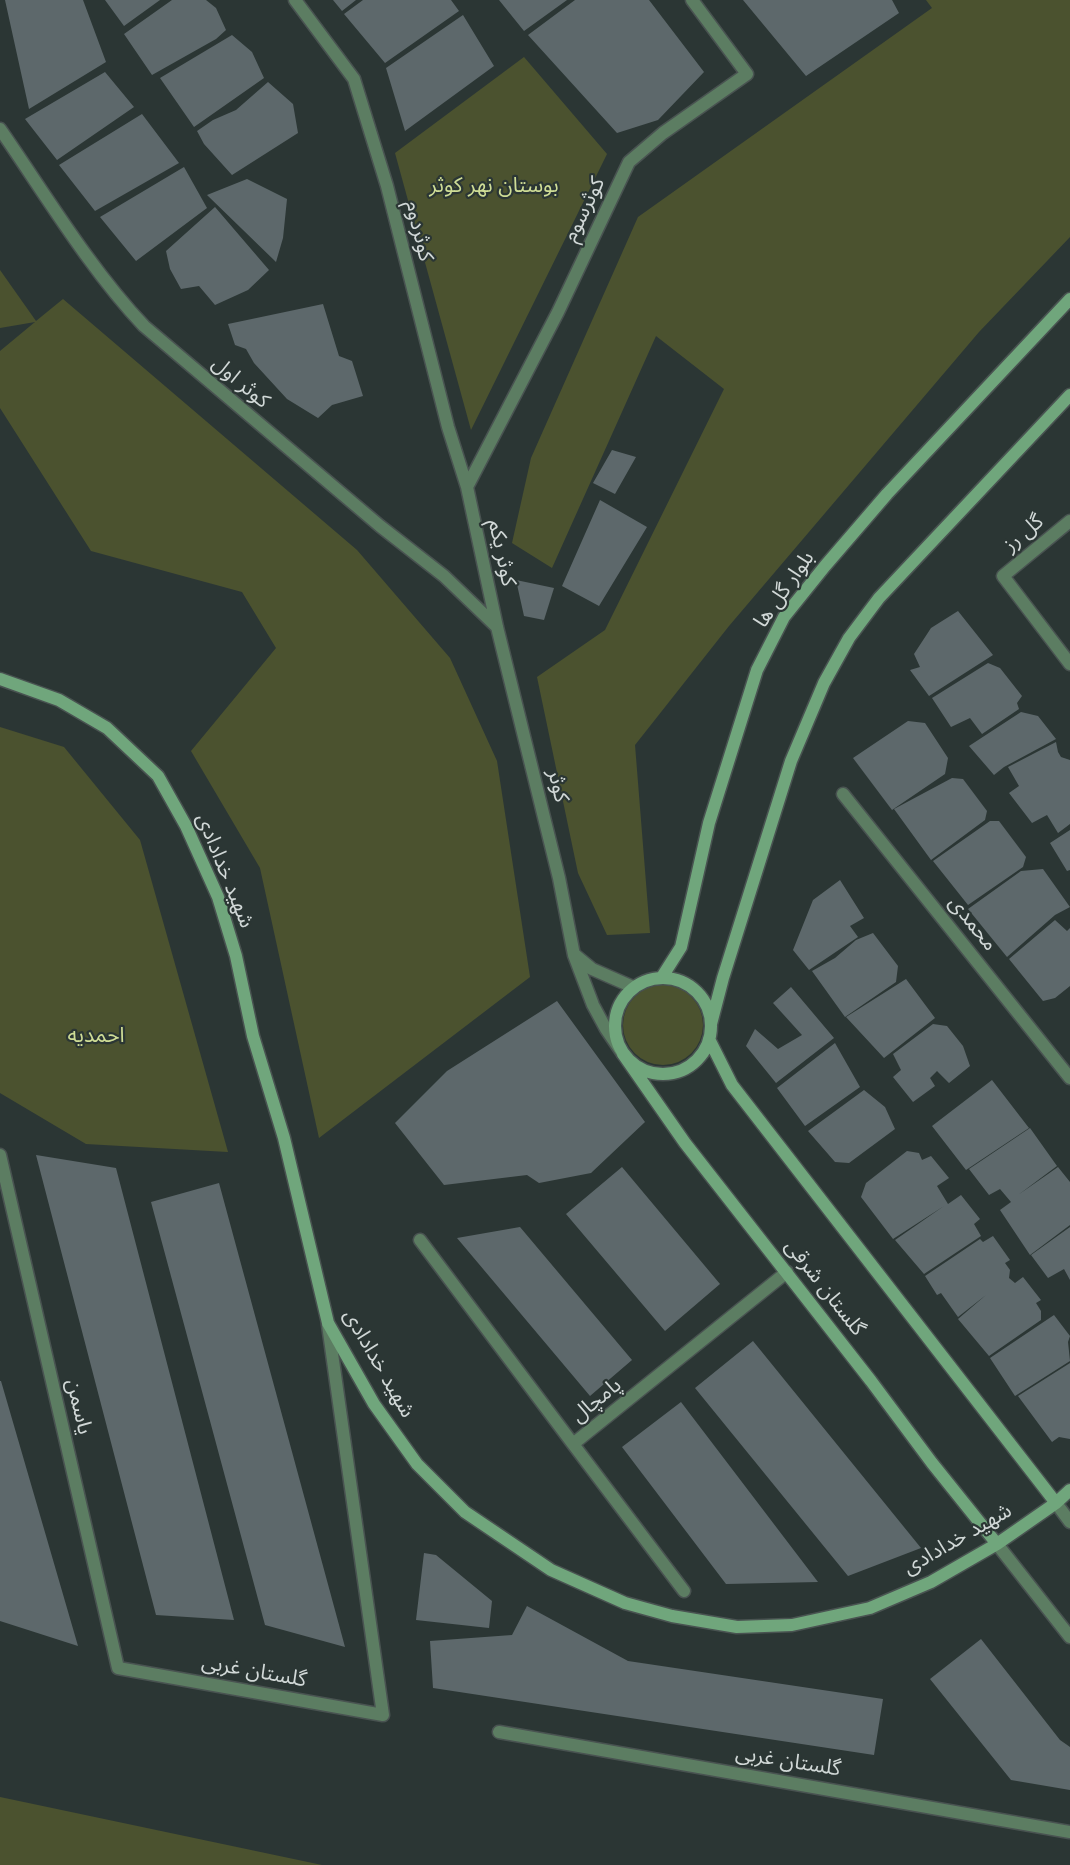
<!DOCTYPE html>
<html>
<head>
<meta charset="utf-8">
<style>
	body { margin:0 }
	canvas { display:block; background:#2b3634 }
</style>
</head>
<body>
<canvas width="1070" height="1865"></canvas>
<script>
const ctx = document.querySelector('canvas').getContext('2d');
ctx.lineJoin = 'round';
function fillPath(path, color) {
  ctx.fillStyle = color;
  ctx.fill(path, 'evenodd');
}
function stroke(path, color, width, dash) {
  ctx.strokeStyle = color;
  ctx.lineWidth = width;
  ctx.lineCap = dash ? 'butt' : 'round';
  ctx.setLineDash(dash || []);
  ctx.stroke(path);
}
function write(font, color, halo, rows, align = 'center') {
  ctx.font = font + ' Poppins,"Noto Sans Arabic",sans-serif';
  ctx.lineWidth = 4.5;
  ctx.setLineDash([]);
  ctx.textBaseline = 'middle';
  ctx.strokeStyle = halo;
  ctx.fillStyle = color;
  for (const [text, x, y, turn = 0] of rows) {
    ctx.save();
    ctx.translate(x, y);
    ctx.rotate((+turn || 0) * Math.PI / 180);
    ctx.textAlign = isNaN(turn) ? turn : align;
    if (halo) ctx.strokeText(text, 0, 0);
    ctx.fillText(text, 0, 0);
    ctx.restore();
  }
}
fillPath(new Path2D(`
	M 926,0 L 1070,0 L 1070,237 L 979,332 L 729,626 L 635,745 L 650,933 L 607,935 L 578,873 L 537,677 L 605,630 L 724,389 L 656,336 L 552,568 L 512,543 L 531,458 L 638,217 L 932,8 Z
	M 524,57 L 607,154 L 471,430 L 395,153 Z
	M 0,270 L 36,321 L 63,299 L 357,550 L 450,658 L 497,761 L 530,977 L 319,1138 L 260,868 L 191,751 L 276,648 L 242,592 L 91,551 L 0,408 L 0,351 L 35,322 L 0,328 Z
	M 0,727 L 64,747 L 140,840 L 228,1152 L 86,1144 L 0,1093 Z
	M623 1025a40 40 0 1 1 80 0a40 40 0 1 1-80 0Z
	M 0,1797 L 322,1865 L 0,1865 Z`), '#4b522f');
fillPath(new Path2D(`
	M 5,0 L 83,0 L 106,62 L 29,109 Z
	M 105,0 L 160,0 L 124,26 Z
	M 172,0 L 206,0 L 216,8 L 226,30 L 216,39 L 152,75 L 124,34 Z
	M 333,0 L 356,0 L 342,11 Z
	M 363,0 L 451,0 L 459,11 L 385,63 L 344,14 Z
	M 499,0 L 567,0 L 524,31 Z
	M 575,0 L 649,0 L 704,72 L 658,120 L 617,133 L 528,35 Z
	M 743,0 L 892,0 L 899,13 L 806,76 Z
	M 463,15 L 494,66 L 405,131 L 386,68 Z
	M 232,35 L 252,52 L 264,78 L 194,127 L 160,78 Z
	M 105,72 L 134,107 L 57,160 L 25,119 Z
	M 268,82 L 293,104 L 298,133 L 232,175 L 204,144 L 197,131 L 213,120 L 236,110 Z
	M 142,114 L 179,163 L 95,211 L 59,165 Z
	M 184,167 L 207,208 L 136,261 L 100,217 Z
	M 247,179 L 287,199 L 283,238 L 276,262 L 207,195 Z
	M 215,207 L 269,270 L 248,290 L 215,305 L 199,286 L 181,289 L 170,269 L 166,251 Z
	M 323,304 L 339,356 L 352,361 L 363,396 L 332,405 L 318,418 L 287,399 L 254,363 L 246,349 L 235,345 L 228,324 Z
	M 612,450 L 636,457 L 615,494 L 593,483 Z
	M 600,500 L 647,527 L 599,606 L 562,586 Z
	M 516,580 L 554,588 L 544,620 L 524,616 Z
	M 958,611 L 993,655 L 929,696 L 910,670 L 920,667 L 914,654 L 931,628 Z
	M 988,663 L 1000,668 L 1022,696 L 1017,703 L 1019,709 L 982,734 L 970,718 L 951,727 L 932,698 Z
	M 1021,712 L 1038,716 L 1056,739 L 1004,767 L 994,775 L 969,746 Z
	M 908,721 L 925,723 L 948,758 L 945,774 L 892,810 L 853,758 Z
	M 1056,742 L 1058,752 L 1061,757 L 1070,760 L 1070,824 L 1058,833 L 1047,815 L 1032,823 L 1009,793 L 1019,786 L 1008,767 Z
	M 952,778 L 963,779 L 987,811 L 985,820 L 931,860 L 894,809 Z
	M 990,821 L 999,821 L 1026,857 L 1023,867 L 968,905 L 933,861 Z
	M 1070,830 L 1070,870 L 1067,871 L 1050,843 Z
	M 1043,869 L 1070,907 L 1055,915 L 1007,957 L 968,909 L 1021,871 Z
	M 840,880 L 864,918 L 850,926 L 858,937 L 809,970 L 793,950 L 813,900 Z
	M 1055,920 L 1067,931 L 1070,928 L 1070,986 L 1055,998 L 1043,1001 L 1009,959 Z
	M 873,933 L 898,966 L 896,982 L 845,1017 L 812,971 L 835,958 L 856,940 Z
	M 906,979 L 935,1018 L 884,1058 L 846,1017 Z
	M 791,987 L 834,1038 L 776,1083 L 746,1046 L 755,1029 L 778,1049 L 802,1035 L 773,1003 Z
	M 557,1001 L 645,1122 L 591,1173 L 539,1183 L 527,1175 L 444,1185 L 395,1123 L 447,1071 Z
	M 933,1024 L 947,1026 L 963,1046 L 970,1066 L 949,1083 L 937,1071 L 930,1078 L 935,1086 L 913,1102 L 893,1077 L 901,1070 L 893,1054 Z
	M 835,1043 L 860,1087 L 805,1126 L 777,1088 Z
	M 992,1080 L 1029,1128 L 966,1170 L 932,1126 Z
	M 864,1090 L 885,1107 L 895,1129 L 849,1163 L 835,1162 L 808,1131 Z
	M 1030,1128 L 1057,1166 L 1018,1195 L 1058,1167 L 1070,1182 L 1070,1225 L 1030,1255 L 1000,1210 L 1011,1202 L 1000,1189 L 989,1195 L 969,1169 Z
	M 907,1151 L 919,1153 L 922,1160 L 931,1156 L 949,1178 L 937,1186 L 948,1204 L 961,1195 L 980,1219 L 974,1224 L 981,1236 L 924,1274 L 895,1240 L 944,1206 L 893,1239 L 861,1197 L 866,1183 Z
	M 36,1155 L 116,1168 L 234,1620 L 156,1615 Z
	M 622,1167 L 720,1284 L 665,1331 L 566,1214 Z
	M 219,1183 L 345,1647 L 265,1625 L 151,1202 Z
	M 520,1227 L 632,1360 L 590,1396 L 457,1238 Z
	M 1070,1227 L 1070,1280 L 1064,1269 L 1048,1278 L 1031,1255 Z
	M 993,1236 L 1010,1260 L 1005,1263 L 1010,1270 L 1009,1278 L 1015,1283 L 1023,1277 L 1041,1300 L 1036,1303 L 1041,1311 L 1041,1320 L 989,1356 L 958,1319 L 986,1295 L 958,1317 L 941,1293 L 937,1295 L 925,1276 L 980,1239 L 983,1242 Z
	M 1054,1315 L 1070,1336 L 1068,1342 L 1070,1361 L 1015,1396 L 990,1358 Z
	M 753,1341 L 921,1548 L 848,1576 L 695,1388 Z
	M 1070,1363 L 1070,1439 L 1059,1437 L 1052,1442 L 1018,1396 Z
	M 0,1381 L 1,1381 L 78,1646 L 0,1621 Z
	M 681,1402 L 818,1582 L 726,1584 L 622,1447 Z
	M 424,1553 L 436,1555 L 492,1601 L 489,1628 L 416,1620 Z
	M 527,1606 L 628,1661 L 883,1699 L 874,1755 L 433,1688 L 430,1641 L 512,1635 Z
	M 981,1639 L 1060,1740 L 1070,1747 L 1070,1790 L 1011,1780 L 930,1679 Z`), '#5d686b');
const minor = new Path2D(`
	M 295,0 L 354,79 L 387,186 L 448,427 L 467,487 L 497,627 L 559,878 L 574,955 L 593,1005 L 606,1029 L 623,1054
	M 0,129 C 45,194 90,269 144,326 L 380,526 L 444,576 L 497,627
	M 467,487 L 558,312 L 629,162 L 663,133 L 747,74 L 692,0
	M 1070,521 L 1003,576 L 1070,664
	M 843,794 L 1070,1078
	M 575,955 L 592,969 L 633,987
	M 0,1155 L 118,1668 L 383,1715 L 328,1325
	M 420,1240 L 573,1444
	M 1056,1503 L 1070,1522
	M 997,1544 L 1070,1637
	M 684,1591 L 573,1444 L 787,1272
	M 499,1732 L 1070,1832`);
const secondary = new Path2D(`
	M 0,679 L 59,700 L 107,728 L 158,776 L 186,826 L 218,897 L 236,956 L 253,1036 L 284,1138 L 328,1323 L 374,1404 L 417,1464 L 465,1512 L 551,1570 L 625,1603 L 672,1616 L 737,1627 L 792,1625 L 870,1608 L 931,1582 L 997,1544 L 1056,1503 L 1070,1490
	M 662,977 L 681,947 L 709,823 L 757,670 L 784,617 L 825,566 L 887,494 L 1070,299
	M615 1026a48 48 0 1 1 96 0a48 48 0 1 1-96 0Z
	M 711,1024 L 723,978 L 791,761 L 824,683 L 849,638 L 879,598 L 1070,395
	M 709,1039 L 732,1085 L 1056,1503
	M 623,1054 L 685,1143 L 871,1381 L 932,1463 L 997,1544`);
stroke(minor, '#495351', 15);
stroke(secondary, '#495351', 15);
stroke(minor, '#5c7d62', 12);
stroke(secondary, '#70a67c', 12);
write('21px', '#cfdd96', '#2b3634', [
	["بوستان نهر کوثر",494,187],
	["احمدیه",96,1037]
]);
write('21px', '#d1d8d7', '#2b3634', [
	["کوثرسوم",585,210,-64],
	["کوثردوم",418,231,76],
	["کوثر اول",240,383,40],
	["گل رز",1024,534,-40],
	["کوثر یکم",501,553,78],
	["بلوار گل ها",785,590,-55],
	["کوثر",557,786,76],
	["شهید خدادادی",224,871,68],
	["محمدی",972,924,51],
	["گلستان شرقی",824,1288,52],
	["شهید خدادادی",378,1364,60],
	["پامچال",597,1401,-39],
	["یاسمن",78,1407,77],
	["شهید خدادادی",958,1540,-30],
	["گلستان غربی",254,1672,10],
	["گلستان غربی",788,1762,9]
]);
</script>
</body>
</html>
